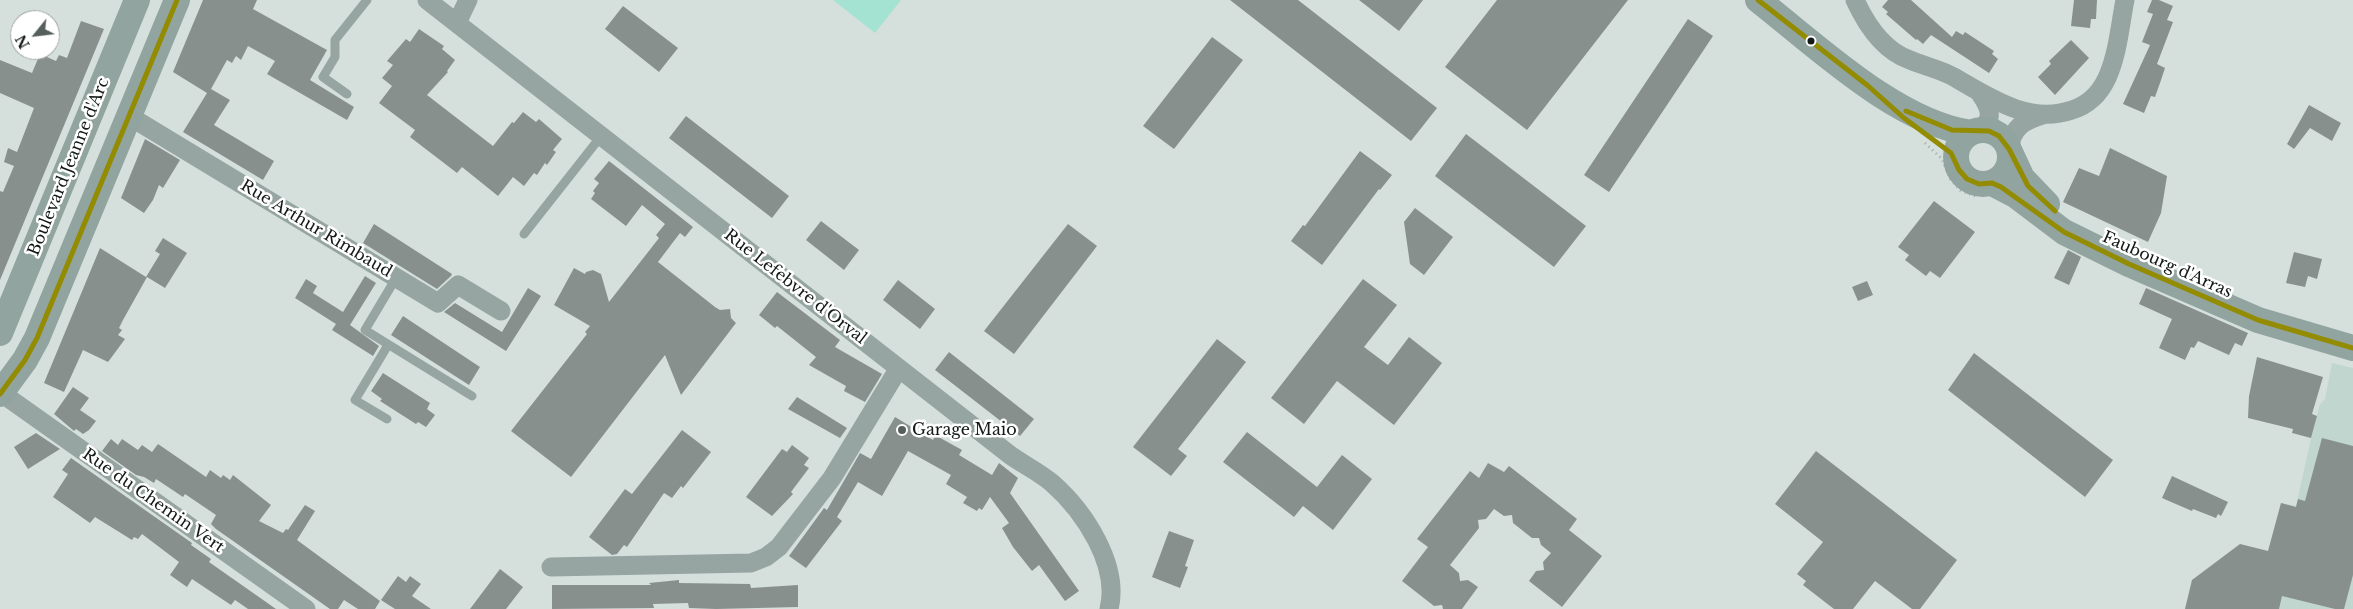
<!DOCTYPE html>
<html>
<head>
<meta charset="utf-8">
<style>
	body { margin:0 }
	#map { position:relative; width:2353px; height:609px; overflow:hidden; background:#d5e0dd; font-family:"Libre Baskerville",serif }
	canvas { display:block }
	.north { position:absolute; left:10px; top:10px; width:50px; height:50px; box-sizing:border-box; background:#fff; border:1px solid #a0a3a2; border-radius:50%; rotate:241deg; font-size:14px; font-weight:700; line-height:20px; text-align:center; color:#121916 }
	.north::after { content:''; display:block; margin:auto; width:18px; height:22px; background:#565f5c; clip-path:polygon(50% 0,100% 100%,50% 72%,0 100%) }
</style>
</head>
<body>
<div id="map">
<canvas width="2353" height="609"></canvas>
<div class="north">N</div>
</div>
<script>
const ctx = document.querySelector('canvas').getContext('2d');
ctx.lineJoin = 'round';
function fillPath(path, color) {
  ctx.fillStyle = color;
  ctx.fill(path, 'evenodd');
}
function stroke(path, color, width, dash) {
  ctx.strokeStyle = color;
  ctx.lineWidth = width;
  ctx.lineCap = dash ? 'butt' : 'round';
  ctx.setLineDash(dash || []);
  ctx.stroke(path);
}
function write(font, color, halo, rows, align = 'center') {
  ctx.font = font + ' "Libre Baskerville",serif';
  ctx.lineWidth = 5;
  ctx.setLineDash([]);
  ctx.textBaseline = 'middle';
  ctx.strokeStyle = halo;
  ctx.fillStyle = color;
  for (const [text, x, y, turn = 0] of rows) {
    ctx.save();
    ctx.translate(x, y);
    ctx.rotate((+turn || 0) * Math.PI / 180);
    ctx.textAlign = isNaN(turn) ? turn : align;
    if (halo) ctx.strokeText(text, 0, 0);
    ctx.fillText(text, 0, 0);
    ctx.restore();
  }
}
fillPath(new Path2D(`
	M 2332,363 L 2353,368 L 2353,609 L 2185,609 L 2192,580 L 2240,544 L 2269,551 L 2281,503 L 2296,506 L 2311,438 L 2320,404 L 2325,399 Z`), '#c2d6d0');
fillPath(new Path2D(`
	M 833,0 L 901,0 L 875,33 Z`), '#a4e2d1');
fillPath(new Path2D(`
	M 203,0 L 257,0 L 253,9 L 327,50 L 310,80 L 354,107 L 347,120 L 267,74 L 275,61 L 248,46 L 241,60 L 236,56 L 232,63 L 227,60 L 211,89 L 230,100 L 214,125 L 274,161 L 263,180 L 183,132 L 207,93 L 173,72 Z
	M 1230,0 L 1298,0 L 1437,108 L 1411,141 Z
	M 1359,0 L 1423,0 L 1399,31 Z
	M 1497,0 L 1628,0 L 1527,130 L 1445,67 Z
	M 1888,0 L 1911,0 L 1952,37 L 1956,31 L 1963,35 L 1965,32 L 1994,51 L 1992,54 L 1998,59 L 1989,73 L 1931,35 L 1923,44 L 1917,39 L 1916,40 L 1886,14 L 1888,12 L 1882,7 Z
	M 2074,0 L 2097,0 L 2096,19 L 2091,19 L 2090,28 L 2071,26 Z
	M 2152,0 L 2159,0 L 2173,6 L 2167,20 L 2173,22 L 2157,64 L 2165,68 L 2160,83 L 2155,97 L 2151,96 L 2144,113 L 2123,104 L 2150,45 L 2142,42 L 2153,14 L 2147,12 Z
	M 623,6 L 678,48 L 659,72 L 605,29 Z
	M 1688,19 L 1713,36 L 1609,192 L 1584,175 Z
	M 81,21 L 104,29 L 0,280 L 0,191 L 3,192 L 14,166 L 4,162 L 8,148 L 17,152 L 34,108 L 0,93 L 0,60 L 32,73 L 40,54 L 56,61 L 59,55 L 67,58 Z
	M 419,29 L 444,46 L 442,49 L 455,60 L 447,71 L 448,72 L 427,95 L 493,146 L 512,122 L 514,123 L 523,112 L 536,122 L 539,119 L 562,139 L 553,150 L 556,152 L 547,165 L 545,163 L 537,175 L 534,173 L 524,186 L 513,177 L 498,196 L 462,167 L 457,173 L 410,137 L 415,130 L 379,103 L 392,86 L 382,78 L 393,65 L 387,61 L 406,39 L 410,42 Z
	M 1212,37 L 1243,60 L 1174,149 L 1143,126 Z
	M 2071,40 L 2089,58 L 2055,95 L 2038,77 L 2051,64 L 2049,61 Z
	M 2309,105 L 2341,123 L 2332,141 L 2310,128 L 2294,149 L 2287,144 Z
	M 686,116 L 789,196 L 772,218 L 669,138 Z
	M 1466,134 L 1586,226 L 1554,267 L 1435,176 Z
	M 145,139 L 180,160 L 163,188 L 159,185 L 153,200 L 144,213 L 121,198 Z
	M 2110,148 L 2167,176 L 2161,213 L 2148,242 L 2063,202 L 2079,168 L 2099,176 Z
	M 1360,151 L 1392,175 L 1380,190 L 1379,189 L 1322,265 L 1291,241 L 1303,225 L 1305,226 Z
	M 609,161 L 693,227 L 685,237 L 680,233 L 658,262 L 715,307 L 720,310 L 730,309 L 731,318 L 736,323 L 681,395 L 665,355 L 571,477 L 511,431 L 587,334 L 585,332 L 590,326 L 554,305 L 574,268 L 585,274 L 586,272 L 593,270 L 601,274 L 609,302 L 659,238 L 656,235 L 665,224 L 642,205 L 626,226 L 591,199 L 595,193 L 593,191 L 599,183 L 594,179 Z
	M 1934,201 L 1975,232 L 1940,278 L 1930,271 L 1926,276 L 1905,260 L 1909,255 L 1898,247 Z
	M 1415,208 L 1453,237 L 1424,275 L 1410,264 L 1404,222 Z
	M 821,221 L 859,250 L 844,270 L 806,240 Z
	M 374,224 L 452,274 L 451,276 L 437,289 L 363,243 Z
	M 1068,224 L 1097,246 L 1014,354 L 984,331 Z
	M 163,238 L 187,253 L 165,288 L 147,277 L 123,320 L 119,328 L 122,330 L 118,335 L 125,339 L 111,358 L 108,362 L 83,350 L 64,392 L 44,383 L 100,248 L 146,277 L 160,254 L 155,251 Z
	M 2068,250 L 2081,257 L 2069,285 L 2054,278 Z
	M 2294,252 L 2322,259 L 2317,279 L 2308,276 L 2305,287 L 2286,283 Z
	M 365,276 L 376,283 L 350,325 L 379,346 L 373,356 L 332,330 L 336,324 L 295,298 L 306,279 L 317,286 L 313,293 L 343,312 Z
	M 1363,279 L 1397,305 L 1364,347 L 1388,365 L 1409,337 L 1442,363 L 1394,425 L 1337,381 L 1304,424 L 1271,398 Z
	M 898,280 L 935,309 L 920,329 L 883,300 Z
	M 1867,281 L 1873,295 L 1858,301 L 1852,287 Z
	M 528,288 L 541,296 L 506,351 L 444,312 L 455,303 L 502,332 Z
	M 2146,288 L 2248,333 L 2242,346 L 2235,343 L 2229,355 L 2198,341 L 2194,348 L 2191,347 L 2185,360 L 2159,348 L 2172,319 L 2139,304 Z
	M 777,292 L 840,340 L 835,347 L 882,374 L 865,402 L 844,391 L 846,386 L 809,365 L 816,357 L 777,326 L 775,328 L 759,315 Z
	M 403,316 L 480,367 L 469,385 L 391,335 Z
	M 1217,339 L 1246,362 L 1178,449 L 1187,456 L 1171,476 L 1133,447 Z
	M 949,352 L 1034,419 L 1020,436 L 935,370 Z
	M 1974,353 L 2113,460 L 2085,497 L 1948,390 Z
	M 2257,357 L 2323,377 L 2312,414 L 2317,416 L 2311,438 L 2292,433 L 2293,429 L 2248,418 L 2249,396 Z
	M 383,373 L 430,403 L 427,409 L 435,415 L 426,427 L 418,422 L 416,424 L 380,401 L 382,399 L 371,391 Z
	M 73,387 L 89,398 L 80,410 L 96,421 L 89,430 L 83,434 L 76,429 L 74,431 L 54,414 Z
	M 797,397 L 847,428 L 840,438 L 788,409 Z
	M 895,417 L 933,440 L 935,435 L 962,450 L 959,455 L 992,475 L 999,463 L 1018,478 L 1010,493 L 1079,591 L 1065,601 L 1039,565 L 1032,571 L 1013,547 L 1002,528 L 1009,523 L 990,497 L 982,510 L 979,508 L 977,511 L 963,503 L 967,497 L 946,484 L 951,475 L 908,451 L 882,496 L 858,482 L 837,517 L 842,521 L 806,568 L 789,556 L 824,508 L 827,510 L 860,453 L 871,459 Z
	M 682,430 L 711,452 L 683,488 L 681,486 L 672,498 L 664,493 L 627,547 L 624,545 L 617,554 L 612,555 L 589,537 L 625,489 L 632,494 Z
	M 1247,432 L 1317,487 L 1342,455 L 1372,479 L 1333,530 L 1303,506 L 1294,517 L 1223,462 Z
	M 36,433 L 60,449 L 28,469 L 14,447 Z
	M 2322,438 L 2353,446 L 2353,575 L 2344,609 L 2335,609 L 2282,596 L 2279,609 L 2185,609 L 2192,580 L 2240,544 L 2268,551 L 2281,503 L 2296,507 L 2298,499 L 2305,501 Z
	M 111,439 L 118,445 L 122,439 L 138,450 L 142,445 L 152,452 L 158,444 L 206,477 L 210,470 L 221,478 L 223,475 L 230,480 L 233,475 L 271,505 L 259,521 L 283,533 L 286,529 L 288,530 L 305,505 L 315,511 L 297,540 L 380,601 L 375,609 L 358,609 L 344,600 L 338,609 L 330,609 L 216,529 L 211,524 L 216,515 L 185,494 L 183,497 L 156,479 L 154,483 L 144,477 L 136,475 L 102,451 Z
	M 792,445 L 809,458 L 804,465 L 809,468 L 791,492 L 793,494 L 772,516 L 746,497 L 782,449 L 787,452 Z
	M 1816,451 L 1957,560 L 1920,609 L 1912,609 L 1875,581 L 1853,609 L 1834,609 L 1803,585 L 1806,581 L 1797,574 L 1823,542 L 1775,504 Z
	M 71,458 L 192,543 L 191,545 L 211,559 L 209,562 L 276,609 L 248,609 L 235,600 L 231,605 L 192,579 L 187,587 L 170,575 L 179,562 L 142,534 L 138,539 L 134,537 L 132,540 L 95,517 L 90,523 L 53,497 L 68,474 L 62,470 Z
	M 1488,463 L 1504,472 L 1509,466 L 1577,519 L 1569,530 L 1602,556 L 1562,607 L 1529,581 L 1536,571 L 1544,570 L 1543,562 L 1551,553 L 1541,545 L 1539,538 L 1532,538 L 1513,523 L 1512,515 L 1504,516 L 1494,509 L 1486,519 L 1478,520 L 1479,528 L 1450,565 L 1459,573 L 1460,581 L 1468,580 L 1478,587 L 1462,609 L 1443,609 L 1442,605 L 1434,606 L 1402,581 L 1428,547 L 1417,539 L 1470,471 L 1479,478 Z
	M 2172,476 L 2228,502 L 2221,516 L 2218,514 L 2216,518 L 2193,509 L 2192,511 L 2162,498 Z
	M 1169,531 L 1194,540 L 1185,566 L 1188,567 L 1180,588 L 1152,577 Z
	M 500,569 L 523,587 L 506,609 L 470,609 Z
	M 398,576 L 406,582 L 410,576 L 421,584 L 412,596 L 431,609 L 395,609 L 381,600 Z
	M 679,580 L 679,583 L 750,584 L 751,588 L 798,585 L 798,607 L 716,609 L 689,608 L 688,603 L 653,604 L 654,608 L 552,609 L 552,585 L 651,585 L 649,583 Z`), '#88908e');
stroke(new Path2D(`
	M 1925,143 L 1942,159 L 1951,180 L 1961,191 L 1976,196`), '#9eaaa6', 3, [1, 4]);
stroke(new Path2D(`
	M 347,94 L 323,77 L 335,57 L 335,40 L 367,0
	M 524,234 L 602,135
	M 396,278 L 365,330 L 472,396
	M 387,419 L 355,400 L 388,345`), '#96a5a1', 9);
stroke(new Path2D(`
	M 427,0 L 1010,455 C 1024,465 1039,472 1052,483 C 1084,511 1120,565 1109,609
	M 1855,0 C 1866,24 1884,51 1910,60 C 1924,66 1939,69 1952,76 C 1989,97 2028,125 2072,110 C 2088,105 2100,93 2107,78 C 2118,54 2120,25 2125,0
	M 457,23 L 468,0
	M 1979,92 C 1989,106 1996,119 1979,131
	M 129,116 L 438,303 L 458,285 L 501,311
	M 2009,148 C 2013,127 2023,121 2043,115
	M 0,392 L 306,609
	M 551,567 L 751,563 L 766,557 L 779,547 L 832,478 L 899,368`), '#96a5a1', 19);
stroke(new Path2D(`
	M 1758,0 C 1817,46 1897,123 1971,133
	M1956 157a27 27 0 1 1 54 0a27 27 0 1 1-54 0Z
	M 2010,152 L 2022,178 L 2047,204
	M 1992,183 L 2015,195 L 2064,232 L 2129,264 L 2258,320 L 2353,348
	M 0,333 L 137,0
	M 0,394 L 25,360 L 37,338 L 177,0`), '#92a49f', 26);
stroke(new Path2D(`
	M 1758,0 L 1867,85 L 1904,118 L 1951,153 L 1959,170 L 1967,179 L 1979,184 L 1992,183 L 2001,187 L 2064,232 L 2129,264 L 2258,320 L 2353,348
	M 1906,111 L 1952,130 L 1989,131 L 1999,136 L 2009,149 L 2028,186 L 2055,211
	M 0,394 L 25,360 L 37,338 L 177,0`), '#938b00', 5);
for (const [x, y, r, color] of [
	[1811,41,4.5,"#121916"],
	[902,430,5,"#565f5c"]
]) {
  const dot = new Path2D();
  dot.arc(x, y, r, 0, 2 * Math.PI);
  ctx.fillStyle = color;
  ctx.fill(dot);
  stroke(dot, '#fff', 2);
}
write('16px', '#121916', '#fff', [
	["Boulevard Jeanne d'Arc",69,167,-68],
	["Rue Arthur Rimbaud",316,229,31],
	["Faubourg d'Arras",2167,265,24],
	["Rue Lefebvre d'Orval",795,287,38],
	["Rue du Chemin Vert",153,501,35]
]);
write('16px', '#121916', '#fff', [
	["Garage Maio",912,430]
], 'left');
</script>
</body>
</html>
